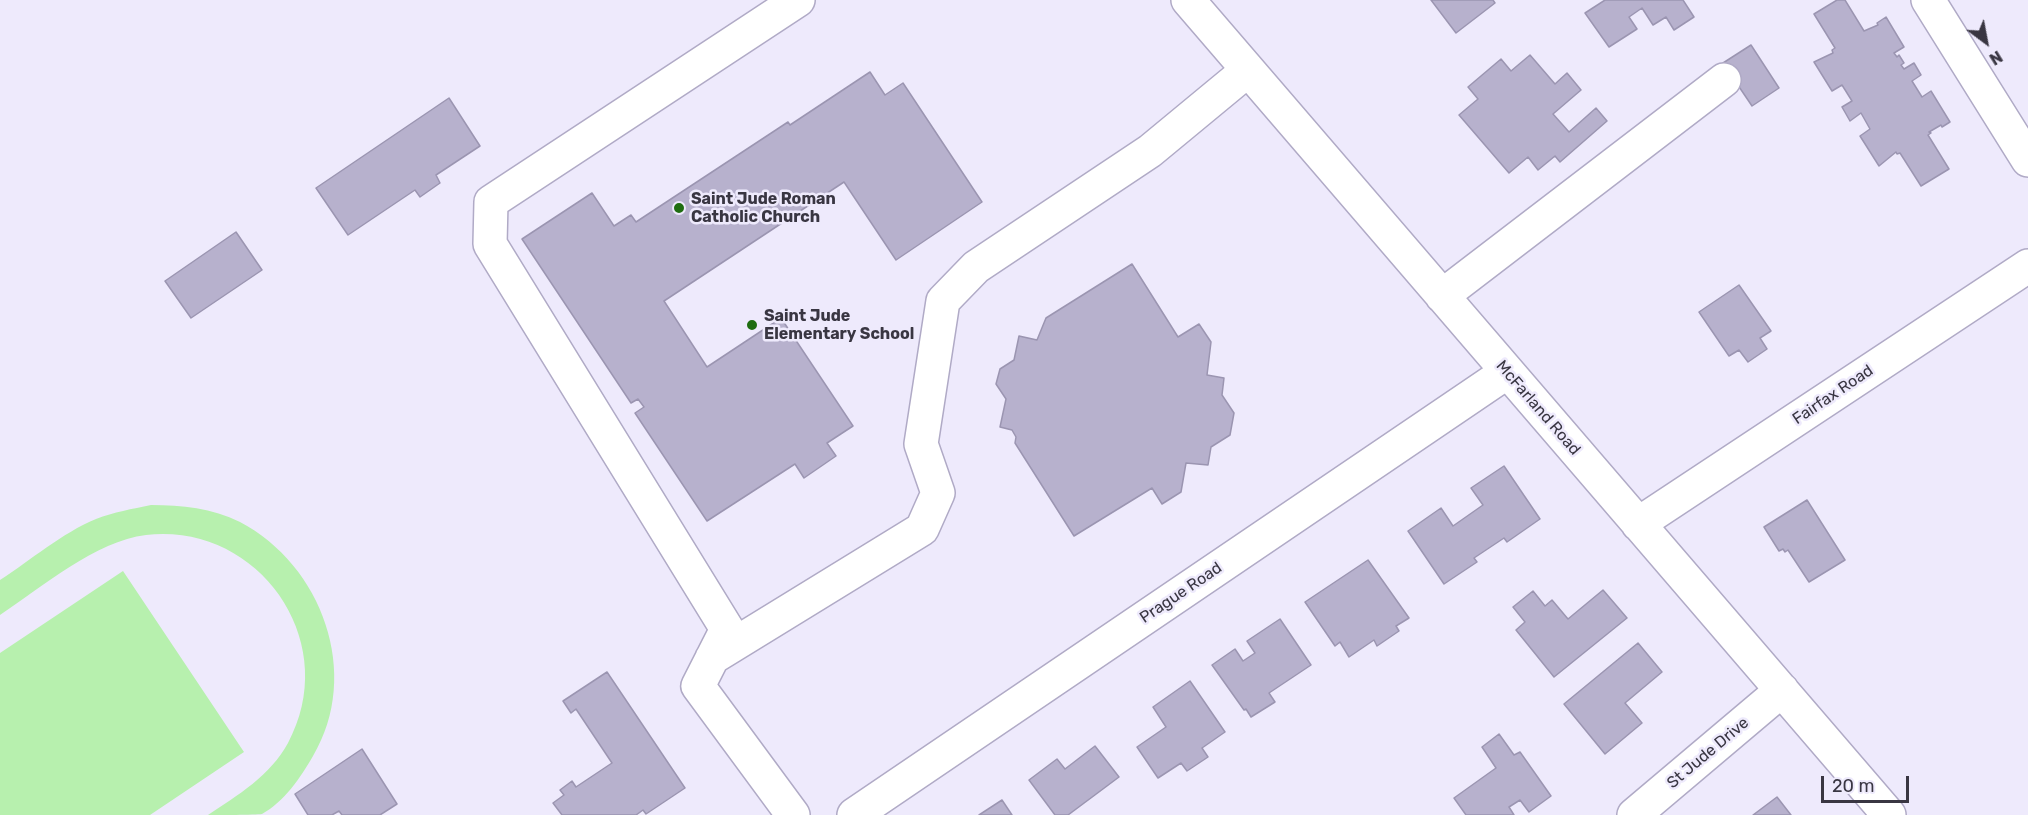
<!DOCTYPE html>
<html>
<head>
<meta charset="utf-8">
<style>
	body { margin:0 }
	#map { position:relative; width:2028px; height:815px; overflow:hidden; background:#eeeafc; font-family:Rubik,sans-serif }
	canvas { display:block }
	.north { position:absolute; left:1956px; top:12px; width:60px; height:60px; -webkit-text-stroke:4px #eeeafc; paint-order:stroke; rotate:148deg; font-size:16px; font-weight:700; line-height:24px; text-align:center; color:#393642 }
	.north::after { content:''; display:block; margin:auto; width:21px; height:27px; background:#393642; clip-path:polygon(50% 0,100% 100%,50% 72%,0 100%) }
	.scale { position:absolute; left:1821px; top:776px; width:88px; height:27px; box-sizing:border-box; border:3px solid #393642; border-top:0; padding-left:8px; font-size:18px; line-height:21px; white-space:nowrap; color:#393642; -webkit-text-stroke:4px #eeeafc; paint-order:stroke }
</style>
</head>
<body>
<div id="map">
<canvas width="2028" height="815"></canvas>
<div class="north">N</div>
<div class="scale">20 m</div>
</div>
<script>
const ctx = document.querySelector('canvas').getContext('2d');
ctx.lineJoin = 'round';
function fillPath(path, color) {
  ctx.fillStyle = color;
  ctx.fill(path, 'evenodd');
}
function stroke(path, color, width, dash) {
  ctx.strokeStyle = color;
  ctx.lineWidth = width;
  ctx.lineCap = dash ? 'butt' : 'round';
  ctx.setLineDash(dash || []);
  ctx.stroke(path);
}
function write(font, color, halo, rows, align = 'center') {
  ctx.font = font + ' Rubik,sans-serif';
  ctx.lineWidth = 5;
  ctx.setLineDash([]);
  ctx.textBaseline = 'middle';
  ctx.strokeStyle = halo;
  ctx.fillStyle = color;
  for (const [text, x, y, turn = 0] of rows) {
    ctx.save();
    ctx.translate(x, y);
    ctx.rotate((+turn || 0) * Math.PI / 180);
    ctx.textAlign = isNaN(turn) ? turn : align;
    if (halo) ctx.strokeText(text, 0, 0);
    ctx.fillText(text, 0, 0);
    ctx.restore();
  }
}
fillPath(new Path2D(`
	M 151,505 C 182,505 212,508 240,522 C 322,565 362,674 313,756 C 301,777 284,802 262,814 C 255,815 218,815 208,815 C 238,795 270,776 288,743 C 343,642 259,522 146,535 C 96,541 42,587 0,615 L 0,580 C 31,560 62,533 96,519 C 114,512 132,509 151,505 Z
	M 123,571 L 244,752 L 150,815 L 0,815 L 0,653 Z`), '#b7f0ae');
const building = new Path2D(`
	M 1431,0 L 1493,0 L 1495,3 L 1456,33 Z
	M 1605,0 L 1683,0 L 1694,17 L 1674,30 L 1666,17 L 1653,25 L 1642,8 L 1629,17 L 1637,29 L 1609,47 L 1585,13 Z
	M 1837,0 L 1845,0 L 1864,31 L 1878,25 L 1877,23 L 1886,17 L 1904,47 L 1894,53 L 1897,57 L 1899,55 L 1904,63 L 1901,65 L 1904,69 L 1914,63 L 1921,75 L 1912,81 L 1922,97 L 1931,91 L 1950,122 L 1942,127 L 1941,125 L 1929,132 L 1931,133 L 1928,135 L 1949,169 L 1921,186 L 1900,153 L 1897,154 L 1896,152 L 1879,166 L 1860,136 L 1870,129 L 1861,113 L 1850,121 L 1842,107 L 1852,101 L 1842,85 L 1832,91 L 1814,62 L 1833,53 L 1832,50 L 1835,48 L 1814,14 Z
	M 1751,45 L 1779,88 L 1752,106 L 1723,63 Z
	M 1530,55 L 1555,84 L 1567,73 L 1581,90 L 1553,114 L 1569,132 L 1596,108 L 1607,121 L 1560,162 L 1555,156 L 1538,170 L 1528,157 L 1509,173 L 1459,115 L 1478,99 L 1468,87 L 1501,59 L 1511,71 Z
	M 870,72 L 885,95 L 903,83 L 982,202 L 896,260 L 844,182 L 664,301 L 707,367 L 781,318 L 853,426 L 827,443 L 836,456 L 804,478 L 795,464 L 707,521 L 635,413 L 644,407 L 638,399 L 631,403 L 522,239 L 592,193 L 614,226 L 631,215 L 636,222 L 788,122 L 790,125 Z
	M 449,98 L 480,146 L 436,175 L 440,183 L 420,197 L 415,190 L 348,235 L 316,188 Z
	M 236,232 L 262,270 L 191,318 L 165,281 Z
	M 1132,264 L 1178,337 L 1199,324 L 1211,342 L 1207,375 L 1224,378 L 1222,395 L 1234,413 L 1230,435 L 1211,447 L 1208,465 L 1186,463 L 1181,492 L 1162,504 L 1152,488 L 1074,536 L 1015,443 L 1016,437 L 1012,430 L 1000,427 L 1006,399 L 996,384 L 1000,369 L 1014,360 L 1019,336 L 1037,340 L 1046,318 Z
	M 1739,285 L 1771,331 L 1760,338 L 1767,349 L 1748,362 L 1739,350 L 1729,356 L 1699,312 Z
	M 1504,466 L 1540,519 L 1507,542 L 1504,538 L 1474,558 L 1477,562 L 1444,584 L 1408,531 L 1441,508 L 1453,526 L 1483,505 L 1471,488 Z
	M 1807,500 L 1845,560 L 1809,582 L 1788,550 L 1785,552 L 1783,549 L 1779,551 L 1764,527 Z
	M 1368,560 L 1409,618 L 1396,626 L 1399,631 L 1377,646 L 1374,640 L 1349,657 L 1340,642 L 1335,646 L 1305,602 Z
	M 1603,590 L 1627,618 L 1554,677 L 1516,630 L 1525,622 L 1513,607 L 1533,591 L 1545,606 L 1552,600 L 1568,619 Z
	M 1280,619 L 1311,665 L 1269,693 L 1275,702 L 1251,717 L 1246,709 L 1244,710 L 1212,665 L 1235,649 L 1243,661 L 1255,653 L 1247,641 Z
	M 1638,643 L 1662,672 L 1625,703 L 1642,723 L 1605,754 L 1564,704 Z
	M 607,672 L 685,788 L 646,814 L 643,810 L 636,815 L 562,815 L 553,803 L 564,795 L 560,790 L 572,781 L 576,787 L 612,763 L 576,709 L 571,713 L 563,701 Z
	M 1190,681 L 1225,732 L 1202,748 L 1208,757 L 1187,771 L 1181,763 L 1158,778 L 1137,747 L 1166,727 L 1153,707 Z
	M 1499,734 L 1514,755 L 1520,752 L 1551,796 L 1529,812 L 1520,800 L 1509,807 L 1514,815 L 1466,815 L 1454,798 L 1496,768 L 1482,747 Z
	M 1095,746 L 1119,777 L 1068,815 L 1055,815 L 1029,780 L 1057,759 L 1065,769 Z
	M 362,749 L 397,804 L 380,815 L 342,815 L 339,811 L 332,815 L 308,815 L 295,794 Z
	M 1777,797 L 1791,815 L 1753,815 Z
	M 1002,800 L 1012,815 L 979,815 Z`);
fillPath(building, '#b7b1cd');
stroke(building, '#9b95b1', 1.5);
const minor = new Path2D(`
	M 1188,0 L 1889,815
	M 1928,0 L 2028,160
	M 1442,296 L 1724,80
	M 1638,524 L 2028,266
	M 712,658 L 922,529 L 938,493 L 921,444 L 943,301 L 976,267 L 1150,151 L 1248,70
	M 793,815 L 698,686 L 727,629 L 490,244 L 491,202 L 798,0
	M 854,815 L 1507,372
	M 1634,815 L 1782,690`);
stroke(minor, '#b0aac6', 36);
stroke(minor, '#fff', 33);
for (const [x, y, r, color] of [
	[679,208,6,"#1f6d11"],
	[752,325,6,"#1f6d11"]
]) {
  const dot = new Path2D();
  dot.arc(x, y, r, 0, 2 * Math.PI);
  ctx.fillStyle = color;
  ctx.fill(dot);
  stroke(dot, '#eeeafc', 2);
}
write('bold 16px', '#393642', '#eeeafc', [
	["Saint Jude Roman",691,199],
	["Catholic Church",691,217],
	["Saint Jude",764,316],
	["Elementary School",764,334]
], 'left');
write('16px', '#393642', '#eeeafc', [
	["Fairfax Road",1833,395,-34],
	["McFarland Road",1538,408,49],
	["Prague Road",1181,593,-34],
	["St Jude Drive",1708,753,-40]
]);
</script>
</body>
</html>
